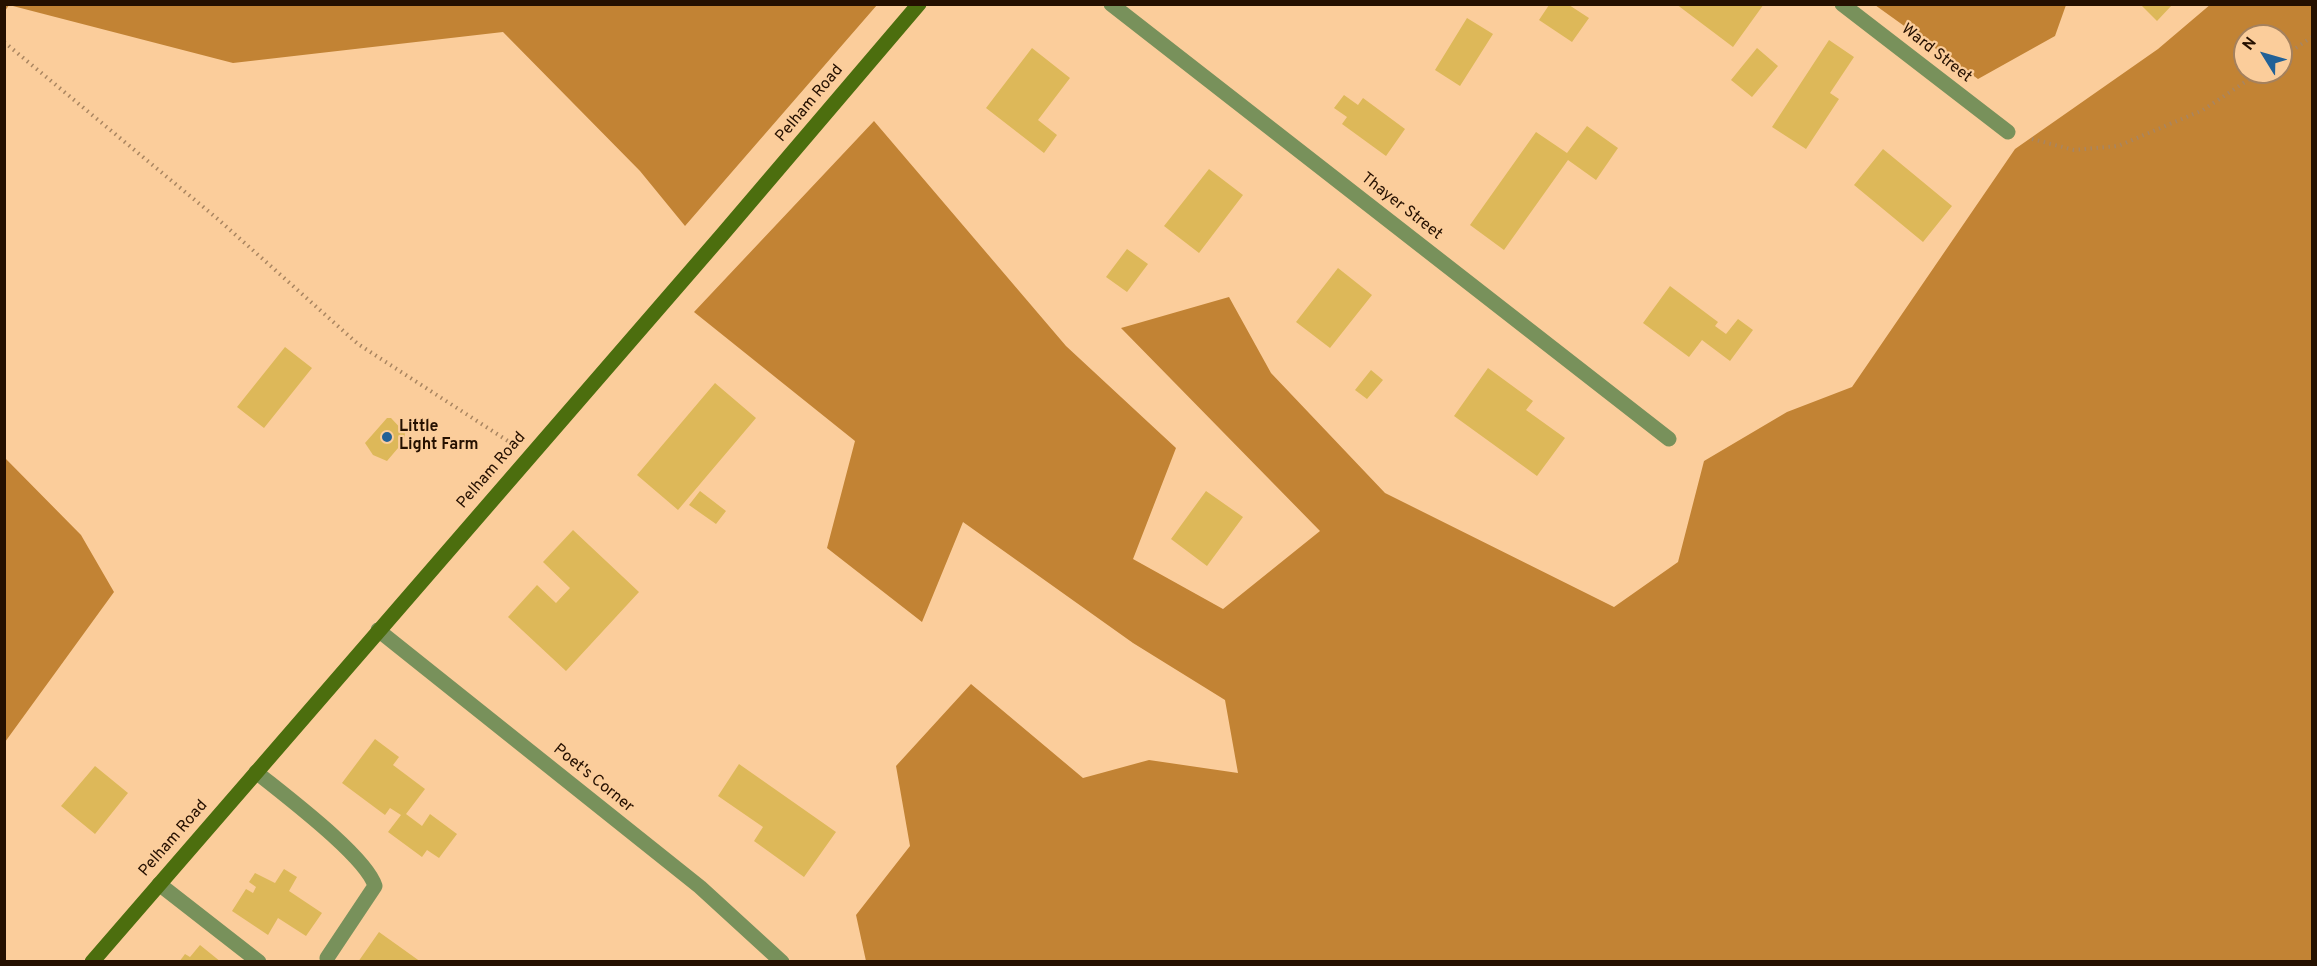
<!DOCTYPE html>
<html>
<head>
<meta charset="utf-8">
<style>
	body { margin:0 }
	#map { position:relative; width:2317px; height:966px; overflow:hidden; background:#fbcd9b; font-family:Overpass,sans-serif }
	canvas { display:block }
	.frame { position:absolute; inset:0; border:6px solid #251000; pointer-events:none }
	.north { position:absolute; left:2233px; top:24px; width:60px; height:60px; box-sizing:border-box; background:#fbcd9b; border:2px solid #a5815d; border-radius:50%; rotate:307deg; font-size:16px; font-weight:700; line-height:24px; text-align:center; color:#251000 }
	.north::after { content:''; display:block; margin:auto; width:21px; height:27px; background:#226197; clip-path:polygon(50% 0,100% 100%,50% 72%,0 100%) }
</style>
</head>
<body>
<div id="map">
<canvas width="2317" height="966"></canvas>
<div class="frame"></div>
<div class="north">N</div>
</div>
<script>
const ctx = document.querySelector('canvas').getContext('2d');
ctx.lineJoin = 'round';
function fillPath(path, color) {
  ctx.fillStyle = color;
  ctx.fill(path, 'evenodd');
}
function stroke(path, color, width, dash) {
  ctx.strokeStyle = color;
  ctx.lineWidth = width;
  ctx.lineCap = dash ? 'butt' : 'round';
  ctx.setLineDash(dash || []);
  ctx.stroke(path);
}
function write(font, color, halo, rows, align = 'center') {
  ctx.font = font + ' Overpass,sans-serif';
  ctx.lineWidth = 4.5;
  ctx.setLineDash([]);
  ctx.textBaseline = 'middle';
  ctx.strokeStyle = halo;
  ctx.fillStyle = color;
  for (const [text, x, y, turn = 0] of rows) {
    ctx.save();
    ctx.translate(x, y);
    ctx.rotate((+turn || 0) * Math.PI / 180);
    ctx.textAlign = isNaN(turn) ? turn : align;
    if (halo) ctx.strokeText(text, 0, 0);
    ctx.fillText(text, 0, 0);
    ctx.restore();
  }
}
fillPath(new Path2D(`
	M 5,4 L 877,4 L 877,5 L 685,226 L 640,171 L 503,32 L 233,63 L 9,5 L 5,11 Z
	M 2211,4 L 2312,5 L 2312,961 L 866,961 L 856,915 L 910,846 L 896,766 L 971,684 L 1083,778 L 1149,760 L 1238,773 L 1225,700 L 1133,643 L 963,522 L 922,622 L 827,548 L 855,441 L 694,312 L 874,121 L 1066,346 L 1176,448 L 1133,559 L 1223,609 L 1320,531 L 1121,328 L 1229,297 L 1271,373 L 1385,493 L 1614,607 L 1678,562 L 1704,461 L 1787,412 L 1852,387 L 2015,149 L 2158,49 ZM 2245,36 L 2281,36 L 2281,72 L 2245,72 Z
	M 1875,5 L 2066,4 L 2066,5 L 2055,36 L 1978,79 Z
	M 5,458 L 81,535 L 114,592 L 5,742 Z`), '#c28334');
fillPath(new Path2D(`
	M 1676,4 L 1764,4 L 1733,47 Z
	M 2140,4 L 2173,4 L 2157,21 Z
	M 1549,5 L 1569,5 L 1589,18 L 1572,42 L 1539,20 Z
	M 1467,18 L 1493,34 L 1460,86 L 1435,70 Z
	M 1829,40 L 1854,57 L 1830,93 L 1839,99 L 1806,149 L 1772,127 Z
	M 1032,48 L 1070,78 L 1038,120 L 1057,135 L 1044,153 L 986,108 Z
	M 1757,48 L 1778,66 L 1752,97 L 1731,80 Z
	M 1344,95 L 1358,105 L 1363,98 L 1405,129 L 1386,156 L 1342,124 L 1347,117 L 1334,108 Z
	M 1587,126 L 1618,148 L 1596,180 L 1568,160 L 1504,250 L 1470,225 L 1536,132 L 1567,153 Z
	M 1883,149 L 1952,206 L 1923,242 L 1854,185 Z
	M 1209,169 L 1243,195 L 1199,253 L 1164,226 Z
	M 1127,249 L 1148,264 L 1127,292 L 1106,277 Z
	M 1338,268 L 1372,295 L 1330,348 L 1296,322 Z
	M 1670,286 L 1718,322 L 1715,326 L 1726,334 L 1738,319 L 1753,330 L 1730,361 L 1702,340 L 1689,357 L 1643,323 Z
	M 285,347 L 312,368 L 264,428 L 237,407 Z
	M 1488,368 L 1533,401 L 1526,410 L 1565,438 L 1537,476 L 1454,416 Z
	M 1371,370 L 1383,380 L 1367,399 L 1355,390 Z
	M 715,383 L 756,418 L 678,510 L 637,475 Z
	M 387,418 L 391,418 L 405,433 L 404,441 L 387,461 L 373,455 L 365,443 Z
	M 700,491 L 726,511 L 716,524 L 689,505 Z
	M 1206,491 L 1243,517 L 1207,566 L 1171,539 Z
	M 573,530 L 639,592 L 566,671 L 508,617 L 537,585 L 556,603 L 570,588 L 543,562 Z
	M 375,739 L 399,757 L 393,765 L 425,789 L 406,814 L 422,826 L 430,814 L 457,834 L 439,858 L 427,850 L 422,857 L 388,832 L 401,815 L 390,808 L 385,815 L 342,783 Z
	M 739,764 L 836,832 L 804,877 L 754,841 L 763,827 L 718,796 Z
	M 95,766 L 128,793 L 95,834 L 61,806 Z
	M 284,869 L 297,877 L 289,891 L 322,913 L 306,936 L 278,918 L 268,935 L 232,911 L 246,889 L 253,893 L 256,887 L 249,882 L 255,873 L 275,883 Z
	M 379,932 L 421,962 L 358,962 Z
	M 200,945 L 221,962 L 179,962 L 185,954 L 190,957 Z`), '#ddb859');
stroke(new Path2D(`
	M 4,42 L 219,220 L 358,344 L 511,443
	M 2281,58 L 2312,37
	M 2032,139 L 2074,150 L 2118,146 L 2203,110 L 2260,72`), '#a98560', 4, [1.5, 4.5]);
stroke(new Path2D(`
	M 256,772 C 283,794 366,856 375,886 L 327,958
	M 159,884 L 259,962`), '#78915b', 15);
stroke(new Path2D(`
	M 1111,4 L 1669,439
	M 1842,4 L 2008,132
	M 378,630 L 700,887 L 782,962`), '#78915b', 15);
stroke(new Path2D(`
	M 92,962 L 722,235 L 919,4`), '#4c6e0e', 15);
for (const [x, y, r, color] of [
	[387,437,6,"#226197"]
]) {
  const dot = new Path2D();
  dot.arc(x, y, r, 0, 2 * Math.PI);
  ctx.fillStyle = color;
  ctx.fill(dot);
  stroke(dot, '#fbcd9b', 2);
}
write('16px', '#251000', '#fbcd9b', [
	["Ward Street",1936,54,38],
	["Pelham Road",810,104,-50],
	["Thayer Street",1401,207,38],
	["Pelham Road",492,471,-49],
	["Poet's Corner",593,779,39],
	["Pelham Road",174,839,-49]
]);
write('bold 16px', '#251000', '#fbcd9b', [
	["Little",399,428],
	["Light Farm",399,446]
], 'left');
</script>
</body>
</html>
